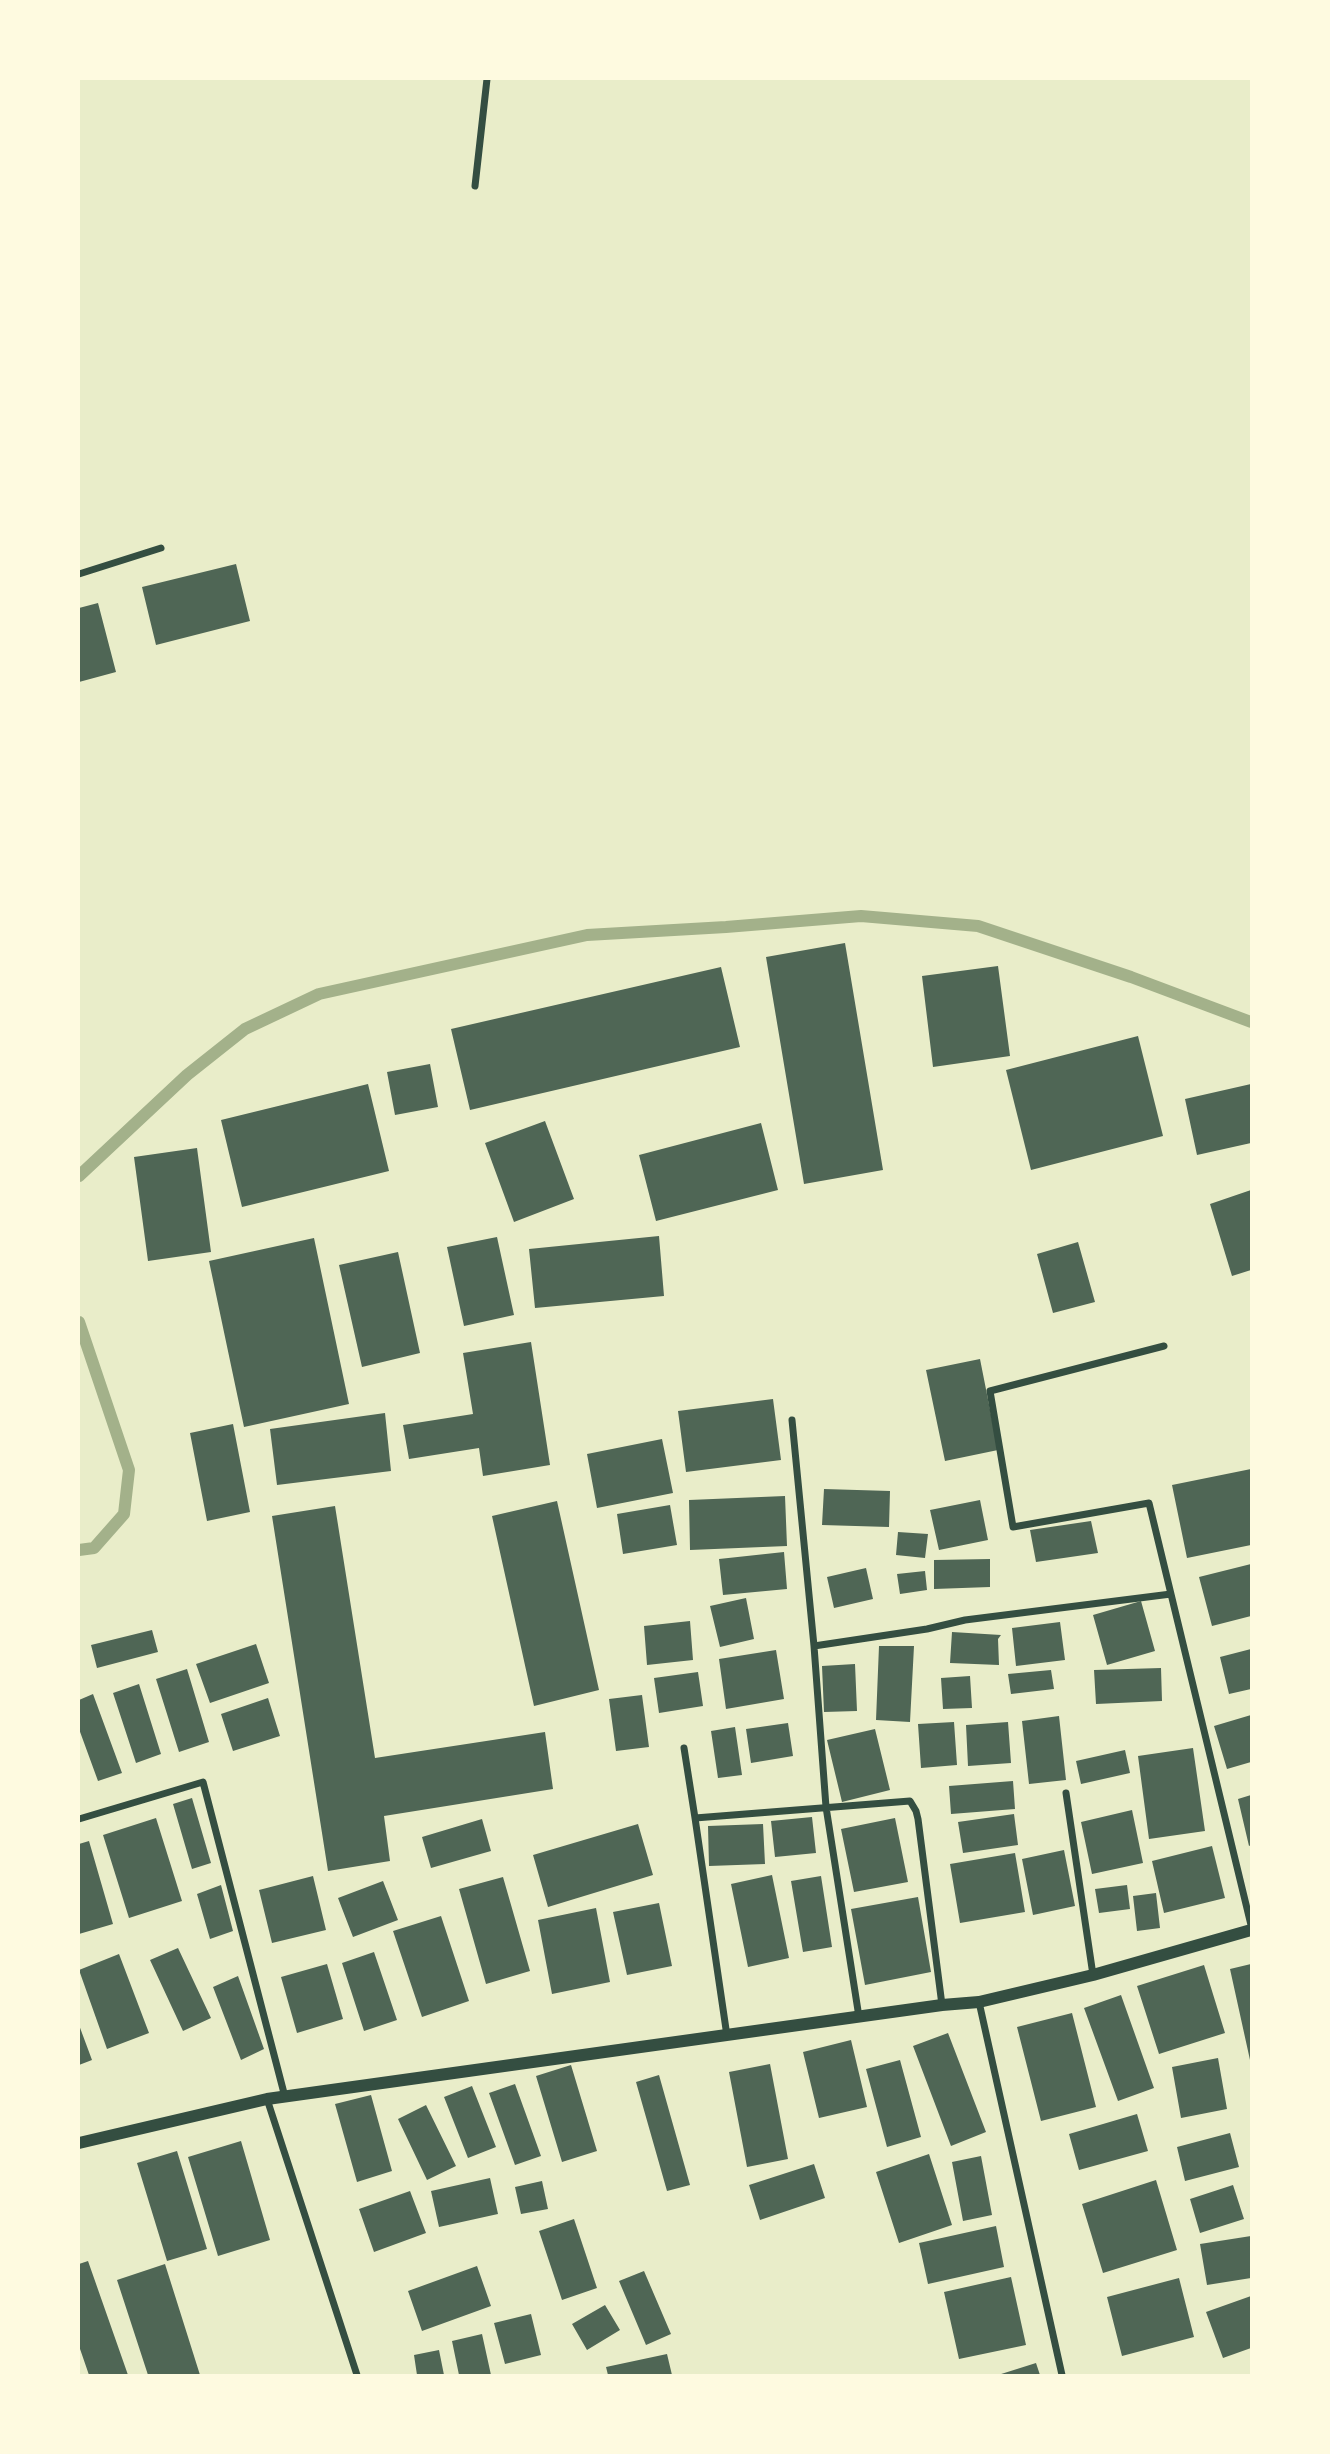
<!DOCTYPE html>
<html>
<head>
<meta charset="utf-8">
<style>
	body { margin:0 }
	#map { position:relative; width:1330px; height:2454px; overflow:hidden; background:#e9edc9; font-family:"Roboto Condensed",sans-serif }
	canvas { display:block }
	.frame { position:absolute; inset:0; border:80px solid #fefae0; pointer-events:none }
</style>
</head>
<body>
<div id="map">
<canvas width="1330" height="2454"></canvas>
<div class="frame"></div>
</div>
<script>
const ctx = document.querySelector('canvas').getContext('2d');
ctx.lineJoin = 'round';
function stroke(path, color, width, dash) {
  ctx.strokeStyle = color;
  ctx.lineWidth = width;
  ctx.lineCap = dash ? 'butt' : 'round';
  ctx.setLineDash(dash || []);
  ctx.stroke(path);
}
function fillPath(path, color) {
  ctx.fillStyle = color;
  ctx.fill(path, 'evenodd');
}
stroke(new Path2D(`
	M 79,1176 L 187,1075 L 245,1029 L 319,994 L 587,935 L 726,927 L 861,916 L 978,926 L 1131,977 L 1251,1022
	M 79,1322 L 129,1470 L 124,1514 L 94,1548 L 79,1550`), '#a3b18a', 12);
fillPath(new Path2D(`
	M 236,564 L 250,621 L 156,645 L 142,587 Z
	M 98,603 L 116,672 L 79,682 L 79,608 Z
	M 845,943 L 883,1170 L 804,1184 L 766,957 Z
	M 998,966 L 1010,1056 L 933,1067 L 922,976 Z
	M 721,967 L 740,1047 L 470,1110 L 451,1029 Z
	M 1138,1036 L 1163,1136 L 1031,1170 L 1006,1070 Z
	M 430,1064 L 438,1107 L 395,1115 L 387,1072 Z
	M 368,1084 L 389,1171 L 242,1207 L 221,1120 Z
	M 1251,1084 L 1251,1143 L 1197,1155 L 1185,1099 Z
	M 545,1121 L 574,1199 L 514,1222 L 485,1143 Z
	M 761,1123 L 778,1190 L 656,1221 L 639,1155 Z
	M 197,1148 L 211,1252 L 148,1261 L 134,1157 Z
	M 1251,1190 L 1251,1270 L 1232,1276 L 1210,1204 Z
	M 659,1236 L 664,1296 L 535,1308 L 529,1249 Z
	M 497,1237 L 514,1315 L 464,1326 L 447,1247 Z
	M 314,1238 L 349,1404 L 244,1427 L 209,1261 Z
	M 1078,1242 L 1095,1302 L 1053,1313 L 1037,1254 Z
	M 398,1252 L 420,1353 L 362,1367 L 339,1265 Z
	M 531,1342 L 550,1465 L 483,1476 L 479,1448 L 409,1459 L 403,1425 L 473,1414 L 463,1353 Z
	M 980,1359 L 998,1450 L 945,1461 L 926,1370 Z
	M 773,1399 L 781,1460 L 686,1472 L 678,1411 Z
	M 385,1413 L 391,1471 L 277,1485 L 270,1429 Z
	M 233,1424 L 250,1512 L 207,1521 L 190,1433 Z
	M 662,1439 L 673,1493 L 597,1508 L 587,1454 Z
	M 1251,1469 L 1251,1545 L 1187,1558 L 1172,1485 Z
	M 824,1489 L 890,1491 L 889,1527 L 822,1525 Z
	M 785,1496 L 787,1546 L 690,1550 L 689,1500 Z
	M 980,1500 L 988,1540 L 939,1550 L 930,1510 Z
	M 557,1501 L 599,1690 L 534,1706 L 492,1516 Z
	M 670,1505 L 677,1545 L 623,1554 L 617,1514 Z
	M 335,1506 L 375,1758 L 545,1732 L 553,1789 L 384,1816 L 390,1861 L 328,1871 L 272,1516 Z
	M 1091,1521 L 1098,1553 L 1036,1562 L 1030,1530 Z
	M 898,1532 L 928,1534 L 925,1558 L 896,1555 Z
	M 784,1552 L 787,1589 L 723,1595 L 719,1559 Z
	M 990,1559 L 990,1587 L 934,1589 L 934,1560 Z
	M 1251,1564 L 1251,1616 L 1212,1626 L 1199,1577 Z
	M 866,1568 L 873,1599 L 834,1608 L 827,1577 Z
	M 925,1571 L 927,1590 L 900,1594 L 897,1574 Z
	M 746,1598 L 754,1639 L 720,1647 L 710,1606 Z
	M 1141,1601 L 1155,1651 L 1107,1665 L 1093,1615 Z
	M 690,1621 L 693,1660 L 647,1665 L 644,1626 Z
	M 1060,1622 L 1065,1660 L 1016,1666 L 1012,1628 Z
	M 152,1630 L 158,1652 L 97,1668 L 91,1645 Z
	M 952,1632 L 1001,1635 L 998,1639 L 999,1665 L 950,1663 Z
	M 256,1644 L 269,1683 L 210,1703 L 196,1664 Z
	M 879,1646 L 914,1646 L 910,1722 L 876,1720 Z
	M 1251,1649 L 1251,1689 L 1229,1694 L 1220,1657 Z
	M 776,1650 L 784,1699 L 726,1709 L 719,1659 Z
	M 855,1664 L 857,1711 L 824,1712 L 822,1666 Z
	M 1161,1668 L 1162,1701 L 1096,1704 L 1094,1670 Z
	M 187,1669 L 209,1742 L 179,1752 L 156,1679 Z
	M 1051,1670 L 1054,1689 L 1011,1694 L 1008,1674 Z
	M 698,1672 L 703,1706 L 659,1713 L 654,1678 Z
	M 970,1676 L 972,1708 L 943,1709 L 941,1678 Z
	M 139,1684 L 161,1754 L 136,1763 L 113,1693 Z
	M 93,1694 L 122,1773 L 98,1781 L 79,1729 L 79,1700 Z
	M 642,1695 L 649,1747 L 616,1751 L 609,1699 Z
	M 268,1698 L 280,1736 L 233,1751 L 221,1714 Z
	M 1251,1715 L 1251,1762 L 1227,1769 L 1214,1726 Z
	M 1059,1716 L 1066,1780 L 1029,1784 L 1022,1721 Z
	M 954,1722 L 957,1765 L 921,1768 L 918,1724 Z
	M 1008,1722 L 1011,1763 L 968,1766 L 966,1725 Z
	M 788,1723 L 793,1756 L 751,1763 L 746,1729 Z
	M 735,1727 L 742,1775 L 718,1778 L 711,1731 Z
	M 875,1729 L 890,1790 L 842,1802 L 827,1740 Z
	M 1193,1748 L 1205,1831 L 1149,1839 L 1138,1756 Z
	M 1125,1750 L 1130,1773 L 1081,1784 L 1076,1761 Z
	M 1013,1781 L 1015,1809 L 951,1814 L 949,1786 Z
	M 1251,1795 L 1251,1845 L 1249,1846 L 1238,1799 Z
	M 192,1798 L 211,1863 L 192,1869 L 173,1804 Z
	M 1132,1810 L 1143,1863 L 1092,1874 L 1081,1822 Z
	M 1014,1814 L 1018,1845 L 963,1853 L 958,1822 Z
	M 812,1817 L 816,1853 L 775,1857 L 771,1821 Z
	M 156,1818 L 182,1901 L 129,1918 L 103,1835 Z
	M 895,1818 L 908,1882 L 854,1892 L 841,1829 Z
	M 482,1819 L 491,1851 L 431,1868 L 422,1837 Z
	M 638,1824 L 653,1875 L 548,1907 L 533,1855 Z
	M 763,1824 L 765,1864 L 709,1866 L 708,1826 Z
	M 89,1841 L 113,1924 L 79,1934 L 79,1844 Z
	M 1212,1846 L 1225,1898 L 1164,1913 L 1152,1861 Z
	M 1064,1850 L 1075,1906 L 1033,1915 L 1022,1859 Z
	M 1015,1853 L 1025,1912 L 960,1923 L 950,1864 Z
	M 772,1875 L 789,1958 L 748,1967 L 731,1884 Z
	M 313,1876 L 326,1930 L 272,1943 L 259,1890 Z
	M 821,1876 L 832,1947 L 803,1952 L 791,1881 Z
	M 503,1877 L 530,1971 L 486,1984 L 459,1889 Z
	M 383,1881 L 398,1920 L 353,1937 L 338,1898 Z
	M 221,1885 L 233,1931 L 210,1939 L 197,1894 Z
	M 1127,1885 L 1130,1909 L 1099,1913 L 1095,1889 Z
	M 1156,1893 L 1160,1928 L 1137,1931 L 1133,1896 Z
	M 918,1897 L 931,1972 L 865,1985 L 851,1909 Z
	M 659,1903 L 672,1966 L 627,1975 L 613,1912 Z
	M 596,1908 L 610,1982 L 552,1994 L 538,1920 Z
	M 441,1916 L 469,2001 L 422,2017 L 393,1931 Z
	M 178,1948 L 211,2018 L 183,2031 L 150,1960 Z
	M 374,1952 L 397,2020 L 364,2031 L 342,1963 Z
	M 119,1954 L 149,2033 L 107,2049 L 79,1970 Z
	M 327,1964 L 343,2019 L 297,2033 L 281,1977 Z
	M 1251,1964 L 1251,2060 L 1250,2060 L 1230,1969 Z
	M 1204,1965 L 1225,2033 L 1159,2054 L 1137,1986 Z
	M 238,1976 L 264,2049 L 241,2060 L 213,1987 Z
	M 1121,1995 L 1154,2088 L 1118,2101 L 1084,2008 Z
	M 1072,2013 L 1096,2107 L 1041,2121 L 1017,2027 Z
	M 79,2025 L 92,2060 L 79,2065 Z
	M 948,2033 L 986,2132 L 951,2146 L 913,2046 Z
	M 851,2040 L 867,2107 L 819,2118 L 803,2052 Z
	M 1218,2058 L 1227,2109 L 1181,2118 L 1172,2067 Z
	M 900,2060 L 921,2137 L 887,2147 L 866,2069 Z
	M 770,2064 L 788,2159 L 747,2167 L 729,2072 Z
	M 571,2065 L 597,2151 L 562,2162 L 536,2076 Z
	M 659,2075 L 690,2185 L 667,2191 L 636,2082 Z
	M 515,2084 L 541,2156 L 515,2165 L 489,2093 Z
	M 472,2086 L 496,2147 L 468,2158 L 444,2097 Z
	M 371,2095 L 392,2171 L 357,2182 L 335,2104 Z
	M 426,2105 L 456,2166 L 427,2180 L 398,2119 Z
	M 1137,2114 L 1148,2151 L 1079,2170 L 1069,2134 Z
	M 1230,2133 L 1239,2167 L 1185,2181 L 1177,2147 Z
	M 241,2141 L 270,2240 L 218,2256 L 188,2157 Z
	M 177,2151 L 207,2249 L 167,2261 L 137,2163 Z
	M 929,2154 L 952,2225 L 899,2243 L 876,2172 Z
	M 981,2156 L 992,2215 L 963,2221 L 952,2162 Z
	M 814,2164 L 825,2198 L 760,2220 L 749,2185 Z
	M 490,2178 L 498,2214 L 439,2227 L 431,2191 Z
	M 1156,2180 L 1177,2250 L 1103,2273 L 1082,2204 Z
	M 542,2181 L 548,2209 L 521,2214 L 515,2187 Z
	M 1233,2185 L 1244,2219 L 1200,2233 L 1190,2199 Z
	M 410,2191 L 426,2233 L 374,2252 L 359,2209 Z
	M 574,2219 L 597,2288 L 562,2300 L 539,2231 Z
	M 996,2226 L 1004,2267 L 928,2284 L 919,2243 Z
	M 1251,2236 L 1251,2278 L 1207,2285 L 1200,2244 Z
	M 88,2261 L 128,2375 L 89,2375 L 79,2346 L 79,2264 Z
	M 165,2264 L 200,2375 L 148,2375 L 117,2280 Z
	M 477,2266 L 491,2306 L 422,2331 L 408,2291 Z
	M 644,2271 L 671,2334 L 646,2345 L 619,2281 Z
	M 1011,2277 L 1026,2345 L 959,2359 L 944,2292 Z
	M 1179,2278 L 1194,2337 L 1122,2356 L 1107,2297 Z
	M 1251,2296 L 1251,2348 L 1223,2358 L 1206,2312 Z
	M 605,2305 L 620,2330 L 587,2350 L 572,2324 Z
	M 531,2314 L 541,2355 L 505,2364 L 494,2323 Z
	M 482,2334 L 491,2375 L 459,2375 L 452,2341 Z
	M 439,2350 L 444,2375 L 417,2375 L 414,2355 Z
	M 667,2354 L 672,2375 L 608,2375 L 606,2367 Z
	M 1036,2363 L 1040,2375 L 998,2375 Z`), '#4f6655');
stroke(new Path2D(`
	M 475,186 L 487,79
	M 79,574 L 161,548
	M 1164,1346 L 990,1391 L 1013,1527 L 1149,1503 L 1251,1925
	M 792,1420 L 814,1646 L 826,1807 L 859,2017
	M 814,1646 L 927,1629 L 965,1620 L 1171,1594
	M 684,1748 L 695,1818
	M 1066,1793 L 1093,1975
	M 79,1819 L 203,1782 L 285,2097
	M 979,2002 L 1062,2375
	M 727,2036 L 695,1818 L 910,1801 L 916,1811 L 918,1819 L 942,2005
	M 267,2099 L 357,2375`), '#344e41', 7);
stroke(new Path2D(`
	M 79,2143 L 267,2099 L 942,2005 L 979,2002 L 1093,1975 L 1251,1930`), '#344e41', 12);
</script>
</body>
</html>
